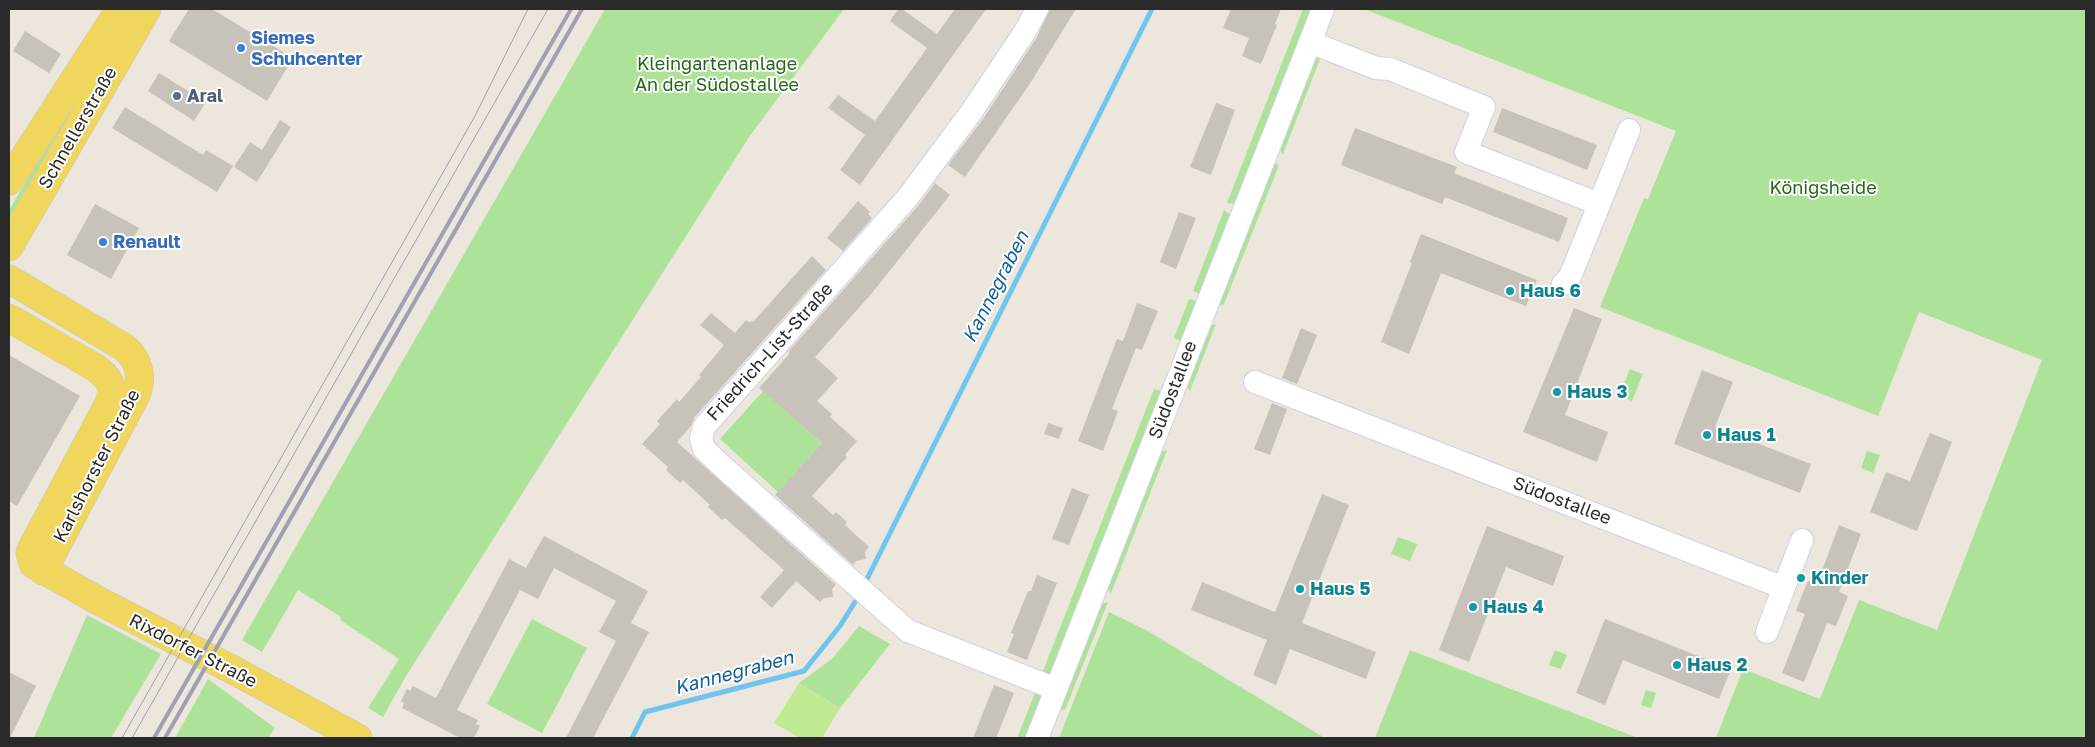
<!DOCTYPE html>
<html>
<head>
<meta charset="utf-8">
<style>
	body { margin:0 }
	#map { position:relative; width:2095px; height:747px; overflow:hidden; background:#ece6dc; font-family:"Golos Text",sans-serif }
	canvas { display:block }
	.frame { position:absolute; inset:0; border:10px solid #2a2a2a; pointer-events:none }
</style>
</head>
<body>
<div id="map">
<canvas width="2095" height="747"></canvas>
<div class="frame"></div>
</div>
<script>
const ctx = document.querySelector('canvas').getContext('2d');
ctx.lineJoin = 'round';
function fillPath(path, color) {
  ctx.fillStyle = color;
  ctx.fill(path, 'evenodd');
}
function stroke(path, color, width, dash) {
  ctx.strokeStyle = color;
  ctx.lineWidth = width;
  ctx.lineCap = dash ? 'butt' : 'round';
  ctx.setLineDash(dash || []);
  ctx.stroke(path);
}
function write(font, color, halo, rows, align = 'center') {
  ctx.font = font + ' "Golos Text",sans-serif';
  ctx.lineWidth = 4;
  ctx.setLineDash([]);
  ctx.textBaseline = 'middle';
  ctx.strokeStyle = halo;
  ctx.fillStyle = color;
  for (const [text, x, y, turn = 0] of rows) {
    ctx.save();
    ctx.translate(x, y);
    ctx.rotate((+turn || 0) * Math.PI / 180);
    ctx.textAlign = isNaN(turn) ? turn : align;
    if (halo) ctx.strokeText(text, 0, 0);
    ctx.fillText(text, 0, 0);
    ctx.restore();
  }
}
fillPath(new Path2D(`
	M 129,9 L 135,9 L 13,217 L 9,215 L 9,210 Z
	M 605,9 L 844,9 L 749,137 L 406,676 L 383,717 L 368,708 L 399,659 L 340,620 L 341,617 L 298,590 L 262,652 L 242,640 Z
	M 1303,9 L 1312,9 L 1235,204 L 1227,203 Z
	M 1364,9 L 2086,9 L 2086,738 L 1716,738 L 1743,669 L 1820,699 L 1859,600 L 1937,630 L 2042,360 L 1919,312 L 1878,416 L 1600,307 L 1644,198 L 1648,199 L 1676,131 Z
	M 1322,54 L 1283,154 L 1279,149 L 1316,56 Z
	M 1274,163 L 1279,165 L 1224,304 L 1218,306 Z
	M 1224,210 L 1231,215 L 1200,294 L 1193,291 Z
	M 1189,299 L 1197,301 L 1181,341 L 1174,338 Z
	M 1216,324 L 1190,391 L 1187,387 L 1210,326 Z
	M 1630,369 L 1643,374 L 1632,401 L 1619,396 Z
	M 1154,389 L 1161,391 L 1049,677 L 1041,676 Z
	M 763,391 L 822,443 L 778,492 L 720,439 Z
	M 1167,450 L 1111,593 L 1107,589 L 1160,452 Z
	M 1867,451 L 1880,455 L 1873,473 L 1861,468 Z
	M 1398,537 L 1417,544 L 1410,561 L 1391,554 Z
	M 1108,602 L 1065,710 L 1060,709 L 1101,604 Z
	M 1109,612 L 1146,630 L 1325,738 L 1059,738 Z
	M 87,615 L 161,654 L 111,738 L 34,738 Z
	M 532,619 L 587,648 L 542,733 L 487,704 Z
	M 859,626 L 890,644 L 840,708 L 799,683 L 832,659 Z
	M 1410,650 L 1638,738 L 1375,738 Z
	M 1555,650 L 1567,655 L 1561,669 L 1549,665 Z
	M 208,679 L 275,728 L 268,738 L 175,738 Z
	M 1037,688 L 1042,695 L 1025,738 L 1017,738 Z
	M 1646,690 L 1656,693 L 1651,708 L 1641,705 Z`), '#ade398');
fillPath(new Path2D(`
	M 799,683 L 840,708 L 822,738 L 800,738 L 774,723 Z`), '#c0ea94');
stroke(new Path2D(`
	M 867,579 L 1152,9
	M 632,738 L 645,712 L 804,671 L 840,626 L 855,602`), '#6fc5ee', 5);
fillPath(new Path2D(`
	M 189,9 L 212,9 L 293,58 L 267,101 L 169,41 Z
	M 898,9 L 902,9 L 937,34 L 955,9 L 986,9 L 860,185 L 840,170 L 865,135 L 828,108 L 838,95 L 875,121 L 927,48 L 890,21 Z
	M 1050,9 L 1076,9 L 1029,85 L 965,177 L 948,165 L 983,119 L 1037,37 Z
	M 1231,9 L 1281,9 L 1275,24 L 1277,25 L 1261,64 L 1242,56 L 1249,38 L 1223,28 Z
	M 25,31 L 61,54 L 49,73 L 13,51 Z
	M 159,73 L 206,102 L 194,121 L 148,91 Z
	M 1216,103 L 1235,110 L 1211,175 L 1190,167 Z
	M 125,107 L 203,155 L 206,150 L 233,166 L 217,192 L 112,128 Z
	M 1502,108 L 1597,145 L 1587,170 L 1493,132 Z
	M 280,120 L 291,127 L 257,182 L 234,167 L 250,142 L 262,150 Z
	M 1355,128 L 1457,167 L 1454,173 L 1568,218 L 1559,242 L 1445,197 L 1442,204 L 1341,165 Z
	M 935,183 L 950,195 L 872,293 L 815,357 L 838,378 L 817,401 L 832,414 L 830,417 L 857,441 L 845,455 L 847,457 L 812,496 L 833,515 L 836,512 L 847,522 L 845,525 L 869,547 L 865,552 L 866,559 L 856,561 L 853,565 L 775,495 L 822,443 L 759,388 L 790,353 L 788,352 L 918,206 Z
	M 858,201 L 870,212 L 868,214 L 872,218 L 843,251 L 827,238 Z
	M 95,204 L 139,228 L 111,279 L 67,255 Z
	M 1179,212 L 1196,218 L 1176,269 L 1160,262 Z
	M 1421,234 L 1537,280 L 1526,306 L 1441,273 L 1409,354 L 1381,342 L 1412,263 L 1410,262 Z
	M 812,256 L 826,270 L 694,418 L 691,426 L 677,442 L 836,585 L 832,589 L 833,597 L 824,598 L 820,602 L 796,581 L 772,608 L 760,597 L 784,570 L 725,518 L 722,520 L 708,507 L 710,505 L 683,480 L 680,483 L 666,470 L 668,467 L 642,444 L 660,424 L 657,421 L 677,399 L 679,402 L 701,377 L 699,375 L 724,345 L 700,325 L 711,313 L 735,333 L 746,320 L 750,323 L 752,320 L 753,322 Z
	M 1137,303 L 1158,311 L 1142,350 L 1136,348 L 1112,409 L 1118,411 L 1103,451 L 1078,441 L 1117,339 L 1123,341 Z
	M 1574,308 L 1602,319 L 1565,415 L 1608,432 L 1597,462 L 1523,432 Z
	M 1301,328 L 1317,335 L 1297,384 L 1282,378 Z
	M 9,355 L 80,396 L 17,506 L 9,501 Z
	M 1702,370 L 1733,382 L 1715,427 L 1811,464 L 1800,493 L 1674,444 Z
	M 1272,403 L 1287,409 L 1270,455 L 1254,449 Z
	M 1048,423 L 1063,428 L 1059,439 L 1044,434 Z
	M 1930,433 L 1952,442 L 1917,531 L 1870,512 L 1886,472 L 1910,481 Z
	M 1072,488 L 1089,495 L 1069,545 L 1052,539 Z
	M 1322,494 L 1349,505 L 1302,623 L 1376,652 L 1366,679 L 1290,649 L 1276,685 L 1253,675 L 1267,640 L 1191,610 L 1202,582 L 1275,612 Z
	M 1839,525 L 1861,534 L 1839,592 L 1848,596 L 1836,626 L 1827,623 L 1804,682 L 1782,673 L 1805,614 L 1796,611 L 1802,595 L 1808,581 L 1817,584 Z
	M 1487,526 L 1564,556 L 1553,586 L 1506,567 L 1469,662 L 1439,650 Z
	M 544,536 L 648,591 L 631,623 L 649,632 L 593,738 L 566,738 L 616,641 L 599,632 L 616,601 L 554,568 L 538,599 L 520,590 L 457,710 L 478,720 L 476,724 L 480,726 L 474,738 L 460,738 L 402,708 L 404,703 L 401,701 L 407,689 L 410,691 L 413,686 L 436,698 L 509,559 L 526,568 Z
	M 1037,575 L 1057,583 L 1027,660 L 1007,652 L 1014,634 L 1011,633 L 1028,591 L 1031,591 Z
	M 1605,619 L 1731,669 L 1719,699 L 1623,660 L 1605,705 L 1576,693 Z
	M 9,672 L 36,686 L 10,738 L 9,738 Z
	M 994,685 L 1014,693 L 1001,726 L 996,738 L 973,738 Z`), '#c7c3bb');
const minor = new Path2D(`
	M 1037,9 L 1026,30 L 972,111 L 908,197 L 704,427 L 701,438 L 704,449 L 723,467 L 908,631 L 1056,689
	M 1310,42 L 1376,68 L 1390,69 L 1484,107 L 1466,152 L 1599,204
	M 1563,284 L 1570,277 L 1629,130
	M 1255,382 L 1784,588
	M 1767,632 L 1802,540
	M 1037,738 L 1323,9`);
const major = new Path2D(`
	M 9,181 L 120,9
	M 9,247 L 147,9
	M 9,279 L 125,348 C 139,360 143,377 136,395 L 43,571
	M 9,318 L 96,368 C 111,379 116,390 107,407 L 33,546 L 30,553 L 33,564 L 97,600 L 237,672 L 358,738`);
stroke(minor, '#d1d3e3', 24);
stroke(major, '#c8c8c8', 29);
stroke(minor, '#fff', 22);
stroke(major, '#f0d65d', 28);
stroke(new Path2D(`
	M 122,738 L 475,116 L 528,9
	M 132,738 L 548,9`), '#9fa0b4', 1);
stroke(new Path2D(`
	M 154,738 L 571,9
	M 165,738 L 582,9`), '#9fa0b4', 4);
for (const [x, y, r, color] of [
	[241,48,5,"#3f7fe0"],
	[177,96,5,"#5c6f8a"],
	[103,242,5,"#3f7fe0"],
	[1510,291,5,"#0f9aa8"],
	[1557,392,5,"#0f9aa8"],
	[1707,435,5,"#0f9aa8"],
	[1801,578,5,"#0f9aa8"],
	[1300,589,5,"#0f9aa8"],
	[1473,607,5,"#0f9aa8"],
	[1677,665,5,"#0f9aa8"]
]) {
  const dot = new Path2D();
  dot.arc(x, y, r, 0, 2 * Math.PI);
  ctx.fillStyle = color;
  ctx.fill(dot);
  stroke(dot, '#fff', 2);
}
write('bold 18px', '#366cbe', '#fff', [
	["Siemes",251,38],
	["Schuhcenter",251,59],
	["Renault",113,242]
], 'left');
write('18px', '#25671a', '#fff', [
	["Kleingartenanlage",717,64],
	["An der Südostallee",717,85],
	["Königsheide",1823,188]
]);
write('bold 18px', '#4e5e75', '#fff', [
	["Aral",187,96]
], 'left');
write('18px', '#2a2a2a', '#fff', [
	["Schnellerstraße",78,128,-60],
	["Friedrich-List-Straße",770,352,-48],
	["Südostallee",1173,390,-69],
	["Karlshorster Straße",97,466,-63],
	["Südostallee",1562,501,21],
	["Rixdorfer Straße",193,651,27]
]);
write('bold 18px', '#0d838f', '#fff', [
	["Haus 6",1520,291],
	["Haus 3",1567,392],
	["Haus 1",1717,435],
	["Kinder",1811,578],
	["Haus 5",1310,589],
	["Haus 4",1483,607],
	["Haus 2",1687,665]
], 'left');
write('italic 19px', '#0e619a', '#fff', [
	["Kannegraben",996,287,-63],
	["Kannegraben",734,673,-15]
]);
</script>
</body>
</html>
